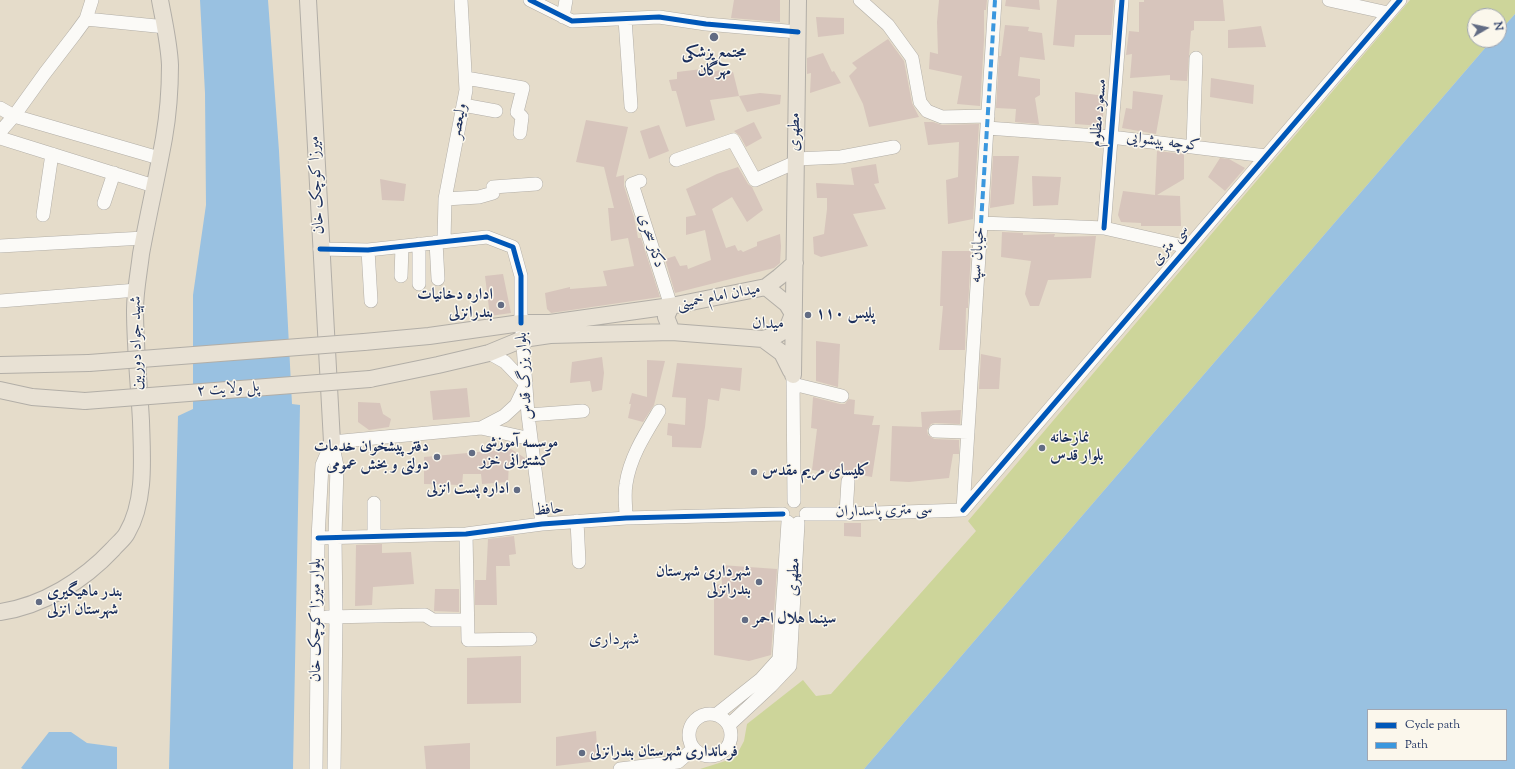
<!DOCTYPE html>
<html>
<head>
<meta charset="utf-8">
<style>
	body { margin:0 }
	#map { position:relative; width:1515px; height:769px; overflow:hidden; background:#e5dcca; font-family:"Sorts Mill Goudy",serif }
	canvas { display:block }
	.legend { position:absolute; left:1367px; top:709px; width:140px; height:52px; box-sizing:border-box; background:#fbf7ec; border:1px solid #a1a7b3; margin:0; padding:5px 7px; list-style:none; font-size:12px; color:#1b2f5e }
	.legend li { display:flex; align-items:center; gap:8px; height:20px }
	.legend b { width:20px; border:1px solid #a1a7b3 }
	.north { position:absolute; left:1467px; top:8px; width:40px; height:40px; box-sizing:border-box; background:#fbf7ec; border:1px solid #a1a7b3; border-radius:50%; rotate:81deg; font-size:11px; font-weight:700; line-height:16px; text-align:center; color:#1b2f5e }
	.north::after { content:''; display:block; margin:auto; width:14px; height:18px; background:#626c84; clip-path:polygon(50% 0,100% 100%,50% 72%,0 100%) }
</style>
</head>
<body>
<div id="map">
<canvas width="1515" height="769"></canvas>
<ul class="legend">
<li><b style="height:5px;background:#0057b8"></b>Cycle path</li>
<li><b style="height:5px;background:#3a97de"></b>Path</li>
</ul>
<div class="north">N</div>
</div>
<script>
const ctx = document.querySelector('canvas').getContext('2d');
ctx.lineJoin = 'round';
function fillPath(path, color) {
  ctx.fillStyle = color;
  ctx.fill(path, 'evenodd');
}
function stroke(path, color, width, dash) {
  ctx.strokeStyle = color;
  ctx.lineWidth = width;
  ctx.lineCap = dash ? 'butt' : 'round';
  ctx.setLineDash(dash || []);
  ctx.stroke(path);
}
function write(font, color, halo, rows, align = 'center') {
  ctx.font = font + ' "Sorts Mill Goudy",Amiri,serif';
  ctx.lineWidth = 3;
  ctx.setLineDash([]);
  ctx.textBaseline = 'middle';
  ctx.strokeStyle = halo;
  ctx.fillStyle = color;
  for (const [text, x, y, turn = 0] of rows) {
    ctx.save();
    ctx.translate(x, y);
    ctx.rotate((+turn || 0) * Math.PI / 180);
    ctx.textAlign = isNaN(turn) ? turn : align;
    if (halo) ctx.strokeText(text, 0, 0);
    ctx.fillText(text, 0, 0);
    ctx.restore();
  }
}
fillPath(new Path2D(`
	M 1410,0 L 1515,0 L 1515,14 L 1499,32 L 1499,16 L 1475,16 L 1475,40 L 1492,40 L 864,769 L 700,769 L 735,758 L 744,741 L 747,724 L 803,680 L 816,696 L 831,694 L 976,531 L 968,521 Z`), '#cdd59a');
fillPath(new Path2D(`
	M 200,0 L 268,0 L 279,151 L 292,404 L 300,405 L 293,769 L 169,769 L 178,416 L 193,409 L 193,295 L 206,205 L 205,93 Z
	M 1515,14 L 1515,769 L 864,769 L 1492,40 L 1499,40 L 1499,32 ZM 1368,710 L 1506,710 L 1506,760 L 1368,760 Z
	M 49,732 L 71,732 L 87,743 L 117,747 L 117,769 L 23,769 L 21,768 Z`), '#99c1e1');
fillPath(new Path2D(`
	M 734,0 L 780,0 L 780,22 L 731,18 Z
	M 939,0 L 987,0 L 986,10 L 984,10 L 984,40 L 980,106 L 957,104 L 962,76 L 929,69 L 930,52 L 938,54 L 937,22 Z
	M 1006,0 L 1039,0 L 1040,10 L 1005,6 Z
	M 1057,0 L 1114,0 L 1111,35 L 1075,35 L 1074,47 L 1053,45 Z
	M 1144,0 L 1223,0 L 1225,21 L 1194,21 L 1194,30 L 1191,31 L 1187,81 L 1170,80 L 1170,75 L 1130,78 L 1132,54 L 1126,55 L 1129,31 L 1139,32 L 1139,2 L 1144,2 Z
	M 816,17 L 844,18 L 844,34 L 818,37 Z
	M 1005,25 L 1029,27 L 1028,31 L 1042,33 L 1045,60 L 1020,57 L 1018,76 L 1040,79 L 1040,95 L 1035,98 L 1039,124 L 1015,122 L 1016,109 L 996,108 L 999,56 L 1001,56 Z
	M 1261,26 L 1266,47 L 1228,48 L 1228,30 Z
	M 888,39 L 904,61 L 912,103 L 919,117 L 869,127 L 863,104 L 849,76 L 857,68 L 852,63 Z
	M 823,53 L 832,72 L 834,71 L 841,83 L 810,93 L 811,73 L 807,74 L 807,58 Z
	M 702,69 L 704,76 L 719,70 L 723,75 L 733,72 L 739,96 L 710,100 L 715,120 L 686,127 L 676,91 L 672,91 L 669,80 L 677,79 L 677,72 Z
	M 1211,78 L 1254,85 L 1253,104 L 1210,97 Z
	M 1133,91 L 1163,95 L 1156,134 L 1122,128 L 1126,108 L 1132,109 Z
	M 1075,92 L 1105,96 L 1102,126 L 1075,124 Z
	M 760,93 L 781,95 L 780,104 L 747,112 L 739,96 Z
	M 586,120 L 628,127 L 616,177 L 624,175 L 624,186 L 634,217 L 638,238 L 641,238 L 660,297 L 551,313 L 547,309 L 545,293 L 570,287 L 570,289 L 607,286 L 603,271 L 634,266 L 628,238 L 611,241 L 608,208 L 614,208 L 604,167 L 576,162 Z
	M 754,122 L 762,138 L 746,147 L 740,136 L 734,131 Z
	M 924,122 L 933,122 L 942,125 L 979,124 L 973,219 L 948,224 L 946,180 L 958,177 L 959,142 L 928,145 Z
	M 659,125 L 669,151 L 649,159 L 640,131 Z
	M 1157,151 L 1184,154 L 1184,179 L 1157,195 L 1180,196 L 1181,226 L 1141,226 L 1141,223 L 1121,222 L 1118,215 L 1123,191 L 1155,195 Z
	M 993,156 L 1019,156 L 1014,204 L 990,208 Z
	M 1220,158 L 1229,159 L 1245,168 L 1225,191 L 1208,177 Z
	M 876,164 L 879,183 L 874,184 L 886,209 L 853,214 L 868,246 L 821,257 L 814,254 L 813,237 L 824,234 L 827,209 L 827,198 L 817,198 L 816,183 L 854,185 L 851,168 Z
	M 738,167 L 748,184 L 752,187 L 763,210 L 747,222 L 732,197 L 712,209 L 726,248 L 735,245 L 738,251 L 741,250 L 743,252 L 757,246 L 757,242 L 780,234 L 781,246 L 780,263 L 774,268 L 675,293 L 665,259 L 675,256 L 680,266 L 687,265 L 688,269 L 711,260 L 705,230 L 686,235 L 686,217 L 696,215 L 686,189 L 717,174 Z
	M 1032,176 L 1061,177 L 1058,205 L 1033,206 Z
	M 380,179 L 406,184 L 404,201 L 382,200 Z
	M 1002,232 L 1023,233 L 1023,235 L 1055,234 L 1054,237 L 1096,236 L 1091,278 L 1048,280 L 1039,306 L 1030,306 L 1025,294 L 1031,261 L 1001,257 Z
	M 942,251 L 971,251 L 968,308 L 966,308 L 965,350 L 939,350 L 943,306 L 940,306 Z
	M 503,274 L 511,313 L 490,316 L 485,276 Z
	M 816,341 L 840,344 L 838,387 L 816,381 Z
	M 981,354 L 1001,358 L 999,389 L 979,389 Z
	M 602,357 L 604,373 L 602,390 L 592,392 L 590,381 L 570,383 L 572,362 Z
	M 647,360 L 665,361 L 654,405 L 643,422 L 628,418 L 631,404 L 629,404 L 632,393 L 647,397 Z
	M 677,363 L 742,368 L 740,391 L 721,388 L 719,401 L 708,399 L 705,427 L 701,448 L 672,447 L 672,436 L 667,435 L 668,423 L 685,425 L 686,398 L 672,397 Z
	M 467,388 L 470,417 L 433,420 L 430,391 Z
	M 813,397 L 840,404 L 845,404 L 849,399 L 855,400 L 854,414 L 874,416 L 872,425 L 880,425 L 872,477 L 849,473 L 844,474 L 812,470 L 817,429 L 811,428 Z
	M 358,402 L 380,403 L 383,414 L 391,419 L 389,427 L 369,430 L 358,422 Z
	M 961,410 L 960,424 L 935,423 L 931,424 L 927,430 L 928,435 L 934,439 L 959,440 L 959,454 L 953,454 L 949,478 L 909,482 L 890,481 L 892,426 L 922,427 L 921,412 Z
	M 511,449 L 525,458 L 526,462 L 509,463 L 508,482 L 482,484 L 481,474 L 463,474 L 462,485 L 424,484 L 424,457 Z
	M 844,523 L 861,523 L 861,537 L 844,536 Z
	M 514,536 L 516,554 L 509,555 L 510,566 L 496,566 L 497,605 L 475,605 L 475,580 L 486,580 L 488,539 Z
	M 382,544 L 382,553 L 411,552 L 414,584 L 373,587 L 372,605 L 355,606 L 356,545 Z
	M 721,565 L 777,569 L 771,655 L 749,661 L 714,655 L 714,585 L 722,584 Z
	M 435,589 L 459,589 L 459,612 L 434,611 Z
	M 521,656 L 521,703 L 467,704 L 467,658 Z
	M 596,731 L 598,761 L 556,766 L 556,737 Z
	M 470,743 L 470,769 L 426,769 L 424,746 Z`), '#d7c5bc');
const minor = new Path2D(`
	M 530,0 L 572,21 L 659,17 L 706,24 L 798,32
	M 860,0 L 888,25 L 912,58 L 920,102 L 927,111 L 942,117 L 988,116
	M 1329,0 L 1388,13
	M 563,17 L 566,0
	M 86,19 L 166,27
	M 625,19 L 631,106
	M 466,78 L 523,88 L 517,112 L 522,117 L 520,133
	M 463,105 L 496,111
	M 0,108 L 14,116 L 159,158
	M 987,128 L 1111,137 L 1266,156
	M 0,132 L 14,116 L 45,73 L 75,34 L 86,19 L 92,0
	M 0,138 L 154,186
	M 1193,147 L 1196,58
	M 796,159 L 841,157 L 894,147
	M 676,160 L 733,140 L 755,180 L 796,162
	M 640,181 L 632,184 L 671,306
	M 445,199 L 479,197 L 493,193 L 493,187 L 536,184
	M 104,203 L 114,173
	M 43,215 L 52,154
	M 981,223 L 1104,228 L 1188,247
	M 1104,228 L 1122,0
	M 444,241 L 445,199 L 466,90 L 461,0
	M 436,242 L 438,279
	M 419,244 L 419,284
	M 0,246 L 144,238
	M 320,249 L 368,250 L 487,237 L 513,247 L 521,276 L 521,323
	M 368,250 L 371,301
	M 401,276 L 402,247
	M 0,301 L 137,290
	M 522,331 L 528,415 L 542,524
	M 793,375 L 794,501
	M 793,384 L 842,396
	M 528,415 L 583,411
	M 481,428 L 504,416 L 516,405 L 526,384 L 505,362 L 489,353
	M 935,431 L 968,432
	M 332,442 L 337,466 L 335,537 L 336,617 L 334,769
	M 332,442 L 481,428 L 531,439
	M 374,503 L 374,536
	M 963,510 L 1400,0
	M 963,510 L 995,0
	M 806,514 L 846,514 L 963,510
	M 846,514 L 848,481
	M 626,518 C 626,507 624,495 626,484 C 630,457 645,434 659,411
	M 577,521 L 579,562
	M 466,534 L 468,640 L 530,639
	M 318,538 L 466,534 L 542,524 L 626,518 L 783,514
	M 327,617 L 425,615 L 433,620 L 467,620
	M689 735a21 21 0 1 1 42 0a21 21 0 1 1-42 0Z
	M 717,714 L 761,679 L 779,659 L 788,522
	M 729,725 L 771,686 L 790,666 L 798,523
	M 316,769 L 318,538 L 322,465 L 332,442
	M 620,769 L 678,762 L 693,749`);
const major = new Path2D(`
	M 308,0 L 332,442
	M 766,287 L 779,277 L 795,263
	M 763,339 L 782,353 L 791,371
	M 364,342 L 429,336 L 521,323 L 550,323 L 671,306
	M 0,365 L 89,363
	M 793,375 L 798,0
	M 370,379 L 438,365 L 489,353 L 523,339 L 550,335 L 672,332 L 763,339 L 777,335 L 787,329 L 793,314 L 787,304 L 766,287 L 671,306 L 666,317 L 672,332
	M 0,390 L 32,397 L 85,401
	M 0,612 C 43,606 84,580 113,549 C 117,544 124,539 127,533 C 146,501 142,457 141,421 C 139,384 135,346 135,310 C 135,291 139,272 141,254 C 148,215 157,177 164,138 C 168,115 170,89 170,65 C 169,43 164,22 160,0`);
stroke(minor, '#b2aea7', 14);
stroke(major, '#b2aea7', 18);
stroke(minor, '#fbfaf7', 13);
stroke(major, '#e8e1d4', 16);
const majorBridge = new Path2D(`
	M 89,363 L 364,342
	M 85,401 L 370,379`);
stroke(majorBridge, '#b2aea7', 18, []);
stroke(majorBridge, '#e8e1d4', 16);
stroke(new Path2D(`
	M 981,223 L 995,0`), '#3a97de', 4, [8, 4]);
stroke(new Path2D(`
	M 530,0 L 572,21 L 659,17 L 706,24 L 798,32
	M 1104,228 L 1122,0
	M 320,249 L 368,250 L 487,237 L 513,247 L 521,276 L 521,323
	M 963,510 L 1400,0
	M 318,538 L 466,534 L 542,524 L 626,518 L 783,514`), '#0057b8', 5);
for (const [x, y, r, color] of [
	[714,37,5,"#626c84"],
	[501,305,4,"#626c84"],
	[808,315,4,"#626c84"],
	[1042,448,4,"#626c84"],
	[472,453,4,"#626c84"],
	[437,457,4,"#626c84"],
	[754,472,4,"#626c84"],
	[517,490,4,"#626c84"],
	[759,582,4,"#626c84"],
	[39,602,4,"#626c84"],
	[745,620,4,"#626c84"],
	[582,753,4,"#626c84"]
]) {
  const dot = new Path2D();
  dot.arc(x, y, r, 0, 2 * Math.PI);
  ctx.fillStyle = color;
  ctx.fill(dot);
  stroke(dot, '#fbf7ec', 1.5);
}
write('bold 16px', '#1b2f5e', '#fbf7ec', [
	["مجتمع پزشکی",714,54,"center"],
	["مهرگان",714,72,"center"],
	["اداره دخانیات",493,296,"right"],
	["بندرانزلی",493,314,"right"],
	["پلیس ۱۱۰",816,315],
	["نمازخانه",1050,439],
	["بلوار قدس",1050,457],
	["موسسه آموزشی",480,444],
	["کشتیرانی خزر",480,462],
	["دفتر پیشخوان خدمات",429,448,"right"],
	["دولتی و بخش عمومی",429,466,"right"],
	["کلیسای مریم مقدس",762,472],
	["اداره پست انزلی",509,490,"right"],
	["شهرداری شهرستان",751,573,"right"],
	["بندرانزلی",751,591,"right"],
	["بندر ماهیگیری",47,593],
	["شهرستان انزلی",47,611],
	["سینما هلال احمر",753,620],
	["فرمانداری شهرستان بندرانزلی",590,753]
], 'left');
write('16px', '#1b2f5e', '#fbf7ec', [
	["مسعود مظلوم",1100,113,-85],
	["ولیعصر",460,121,-79],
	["مطهری",796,132,-89],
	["کوچه پیشوایی",1163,143,7],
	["میرزا کوچک خان",318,185,-93],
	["دکتر سحری",650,241,72],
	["سی متری",1171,246,-49],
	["خیابان سپه",979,255,-86],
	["میدان امام خمینی",719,298,-11],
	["شهید جواد دوربین",138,343,-91],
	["بلوار بزرگ قدس",526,376,-94],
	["پل ولایت ۲",228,390,-4],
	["حافظ",549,511,-5],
	["سی متری پاسداران",884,512,-2],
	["مطهری",795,577,-87],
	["بلوار میرزا کوچک خان",317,620,-90]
]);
write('17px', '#1b2f5e', '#fbf7ec', [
	["میدان",768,325],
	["شهرداری",614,641]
]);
</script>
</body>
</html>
